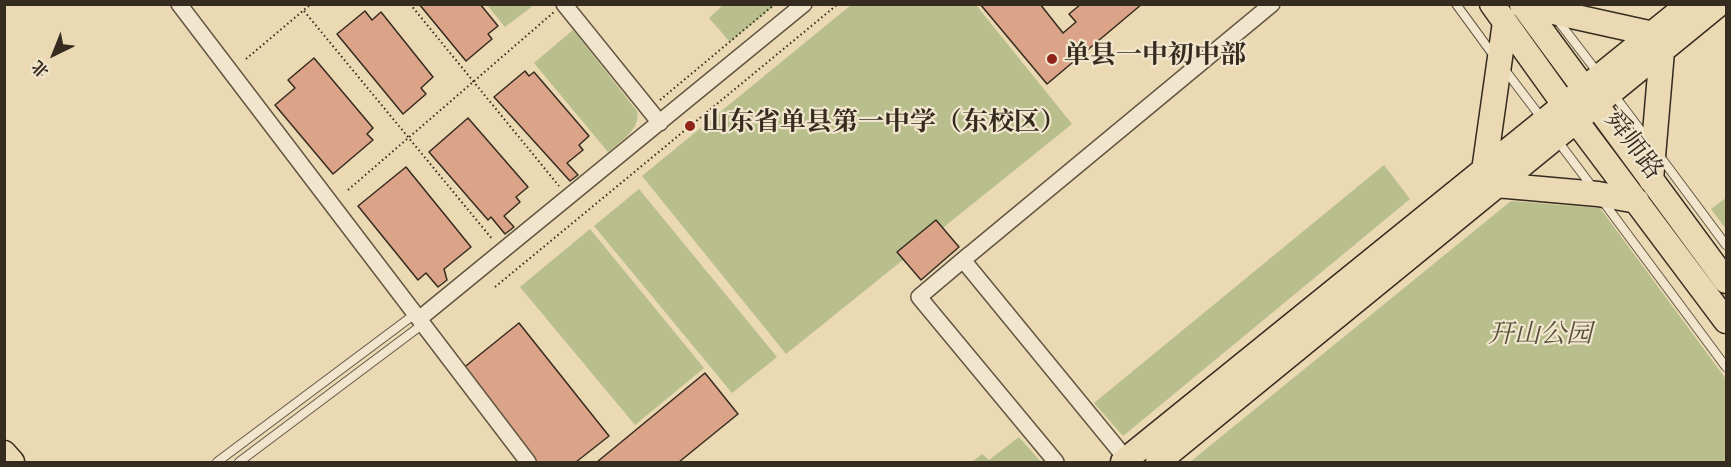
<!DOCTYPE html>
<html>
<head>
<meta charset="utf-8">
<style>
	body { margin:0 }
	#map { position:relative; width:1731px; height:467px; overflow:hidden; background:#ead9b2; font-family:"Sorts Mill Goudy","Noto Serif SC",serif }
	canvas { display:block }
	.frame { position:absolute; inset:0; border:6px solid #352b1e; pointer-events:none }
	.north { position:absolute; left:24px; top:24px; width:60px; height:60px; -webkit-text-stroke:4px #f1e6cd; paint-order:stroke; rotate:223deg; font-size:16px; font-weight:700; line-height:24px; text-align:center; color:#352b1e }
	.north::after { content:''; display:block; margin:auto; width:21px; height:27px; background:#352b1e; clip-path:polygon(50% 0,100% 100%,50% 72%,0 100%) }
</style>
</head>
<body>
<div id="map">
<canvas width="1731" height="467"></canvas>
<div class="frame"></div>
<div class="north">北</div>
</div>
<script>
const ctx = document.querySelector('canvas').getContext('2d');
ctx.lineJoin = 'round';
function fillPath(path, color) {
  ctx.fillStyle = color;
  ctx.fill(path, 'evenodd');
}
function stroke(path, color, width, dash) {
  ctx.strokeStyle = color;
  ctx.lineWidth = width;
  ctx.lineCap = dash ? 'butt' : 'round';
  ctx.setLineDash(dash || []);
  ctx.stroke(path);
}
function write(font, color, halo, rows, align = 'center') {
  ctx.font = font + ' "Sorts Mill Goudy","Noto Serif SC",serif';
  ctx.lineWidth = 4.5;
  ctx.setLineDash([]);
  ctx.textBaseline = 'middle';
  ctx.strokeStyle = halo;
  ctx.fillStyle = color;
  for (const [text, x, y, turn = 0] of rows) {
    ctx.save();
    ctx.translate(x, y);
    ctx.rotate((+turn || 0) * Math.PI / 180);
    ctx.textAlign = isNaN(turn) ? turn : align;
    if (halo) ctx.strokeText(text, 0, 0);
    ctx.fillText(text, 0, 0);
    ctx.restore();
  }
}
fillPath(new Path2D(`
	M 487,5 L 534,5 L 505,27 Z
	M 719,5 L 775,5 L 730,42 L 709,18 L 721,7 Z
	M 851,5 L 976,5 L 1072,124 L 786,354 L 642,176 Z
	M 573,30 L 637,111 C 641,129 621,141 608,152 L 534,63 Z
	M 1384,165 L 1410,199 L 1123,436 L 1094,403 Z
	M 639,189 L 777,357 L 732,393 L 594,226 Z
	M 1726,198 L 1726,229 L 1711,209 Z
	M 1511,201 L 1600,208 L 1726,379 L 1726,462 L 1190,462 Z
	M 590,229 L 704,368 L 635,425 L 520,287 Z
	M 1019,437 L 1041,462 L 972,462 L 982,454 L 989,460 Z`), '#b8bf8c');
const building = new Path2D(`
	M 419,4 L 480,4 L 498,26 L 488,34 L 492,39 L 466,61 Z
	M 980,4 L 1040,4 L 1063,33 L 1076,22 L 1069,14 L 1081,4 L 1142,4 L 1047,84 Z
	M 365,11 L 372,20 L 381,12 L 433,77 L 421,88 L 426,94 L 403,114 L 337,34 Z
	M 314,58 L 373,128 L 367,134 L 373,140 L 333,174 L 275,105 L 295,88 L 288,80 Z
	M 525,71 L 529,76 L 534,72 L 589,136 L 579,145 L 583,150 L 567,163 L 578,175 L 570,181 L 494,97 Z
	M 468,118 L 528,187 L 516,197 L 520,202 L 504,216 L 514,227 L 505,234 L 491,217 L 488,220 L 429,152 Z
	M 406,167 L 471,247 L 444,269 L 447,280 L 438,287 L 426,273 L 418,280 L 358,206 Z
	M 936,220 L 959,247 L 921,280 L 897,252 Z
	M 519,323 L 609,436 L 576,462 L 536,462 L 462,369 Z
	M 705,373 L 738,414 L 679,462 L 597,462 Z`);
fillPath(building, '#dba488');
stroke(building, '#352b1e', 1.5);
const service = new Path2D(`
	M 1456,4 L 1494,56
	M 1556,18 L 1598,73
	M 1505,70 L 1543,120
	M 1614,95 L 1648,140
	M 1557,140 L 1593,188
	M 1659,155 L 1726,245
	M 1602,200 L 1726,367
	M 217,462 L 415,314
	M 239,462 L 423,324`);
const minor = new Path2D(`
	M 179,4 L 528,462
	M 564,4 L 660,123
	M 970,254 L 919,297 L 1056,462
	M 419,319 L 804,4
	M 1127,460 L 963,260 L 1272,4`);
const primary = new Path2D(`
	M 1492,4 L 1576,121 L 1726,321
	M 1522,4 L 1726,281
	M 1522,5 L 1653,34
	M 1484,171 L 1505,22
	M 1651,180 L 1662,51
	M 1496,185 L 1598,194 L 1637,201
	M 4,453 L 12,462
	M 1123,462 L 1689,4
	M 1158,462 L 1719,4`);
stroke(service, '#625643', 10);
stroke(minor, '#625643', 18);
stroke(primary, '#352b1e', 27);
stroke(new Path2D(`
	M 410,4 L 559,186
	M 304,11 L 493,240
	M 246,59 L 311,4
	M 660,100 L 775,4
	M 348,190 L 554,12
	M 495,287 L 838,4`), '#352b1e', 2, [1.5, 3]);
stroke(service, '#f1e6cd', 8);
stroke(minor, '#f1e6cd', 15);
stroke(primary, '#ead9b2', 24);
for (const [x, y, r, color] of [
	[1052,59,6,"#8f2418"],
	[690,126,6,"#8f2418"]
]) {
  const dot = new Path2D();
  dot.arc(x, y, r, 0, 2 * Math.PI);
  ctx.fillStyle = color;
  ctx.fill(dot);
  stroke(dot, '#f1e6cd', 2);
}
write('bold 26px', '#352b1e', '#f1e6cd', [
	["单县一中初中部",1064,59],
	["山东省单县第一中学（东校区）",702,126]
], 'left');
write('26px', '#352b1e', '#f1e6cd', [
	["舜师路",1631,147,53]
]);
write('italic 26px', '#56503a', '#f1e6cd', [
	["幵山公园",1540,338]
]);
</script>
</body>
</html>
